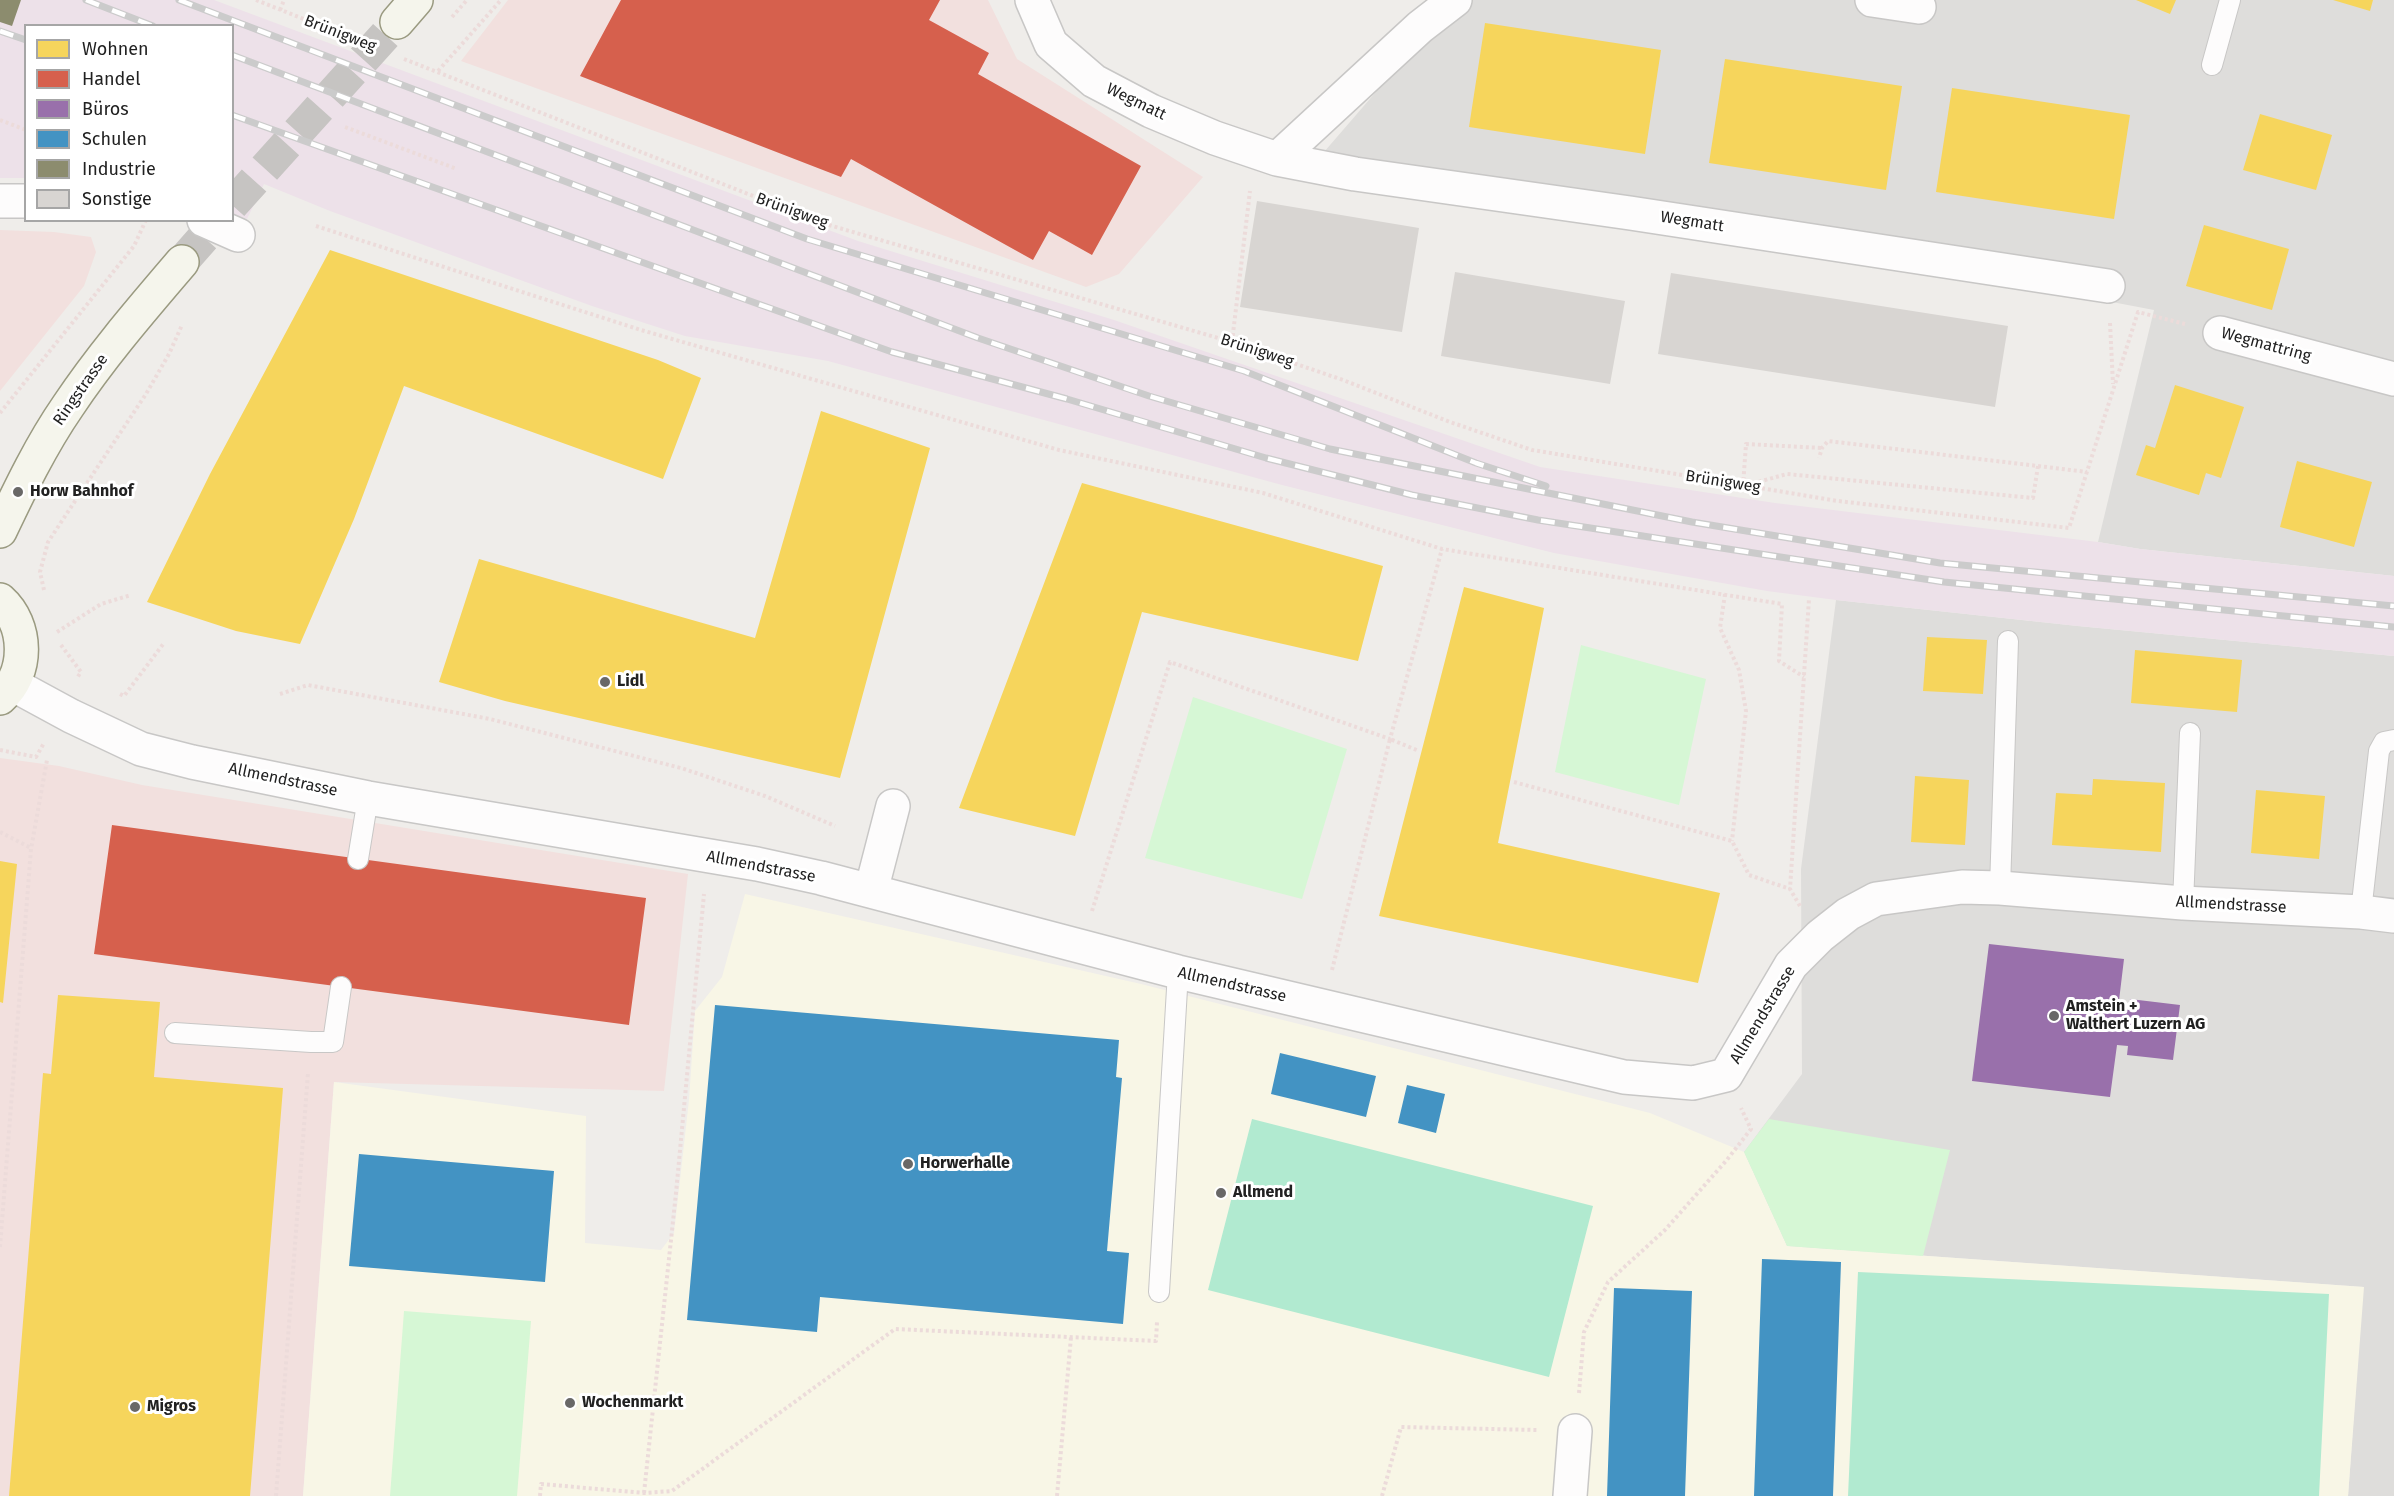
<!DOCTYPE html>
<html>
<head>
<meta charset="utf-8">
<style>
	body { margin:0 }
	#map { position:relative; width:2394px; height:1496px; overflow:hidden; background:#efedea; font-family:"Fira Sans",sans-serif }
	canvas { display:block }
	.legend { position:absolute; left:24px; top:24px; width:210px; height:198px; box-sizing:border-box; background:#fff; border:2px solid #a6a6a6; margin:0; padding:8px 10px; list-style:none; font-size:18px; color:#212121 }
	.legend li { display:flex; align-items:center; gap:12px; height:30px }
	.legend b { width:30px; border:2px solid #a6a6a6 }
</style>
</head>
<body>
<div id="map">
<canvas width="2394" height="1496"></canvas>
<ul class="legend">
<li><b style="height:16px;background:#f6d55c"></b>Wohnen</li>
<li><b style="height:16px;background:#d6604d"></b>Handel</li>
<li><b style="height:16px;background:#9970ab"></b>Büros</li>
<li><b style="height:16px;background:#4393c3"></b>Schulen</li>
<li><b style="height:16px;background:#8c8c6e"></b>Industrie</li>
<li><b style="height:16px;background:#d8d5d2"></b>Sonstige</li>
</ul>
</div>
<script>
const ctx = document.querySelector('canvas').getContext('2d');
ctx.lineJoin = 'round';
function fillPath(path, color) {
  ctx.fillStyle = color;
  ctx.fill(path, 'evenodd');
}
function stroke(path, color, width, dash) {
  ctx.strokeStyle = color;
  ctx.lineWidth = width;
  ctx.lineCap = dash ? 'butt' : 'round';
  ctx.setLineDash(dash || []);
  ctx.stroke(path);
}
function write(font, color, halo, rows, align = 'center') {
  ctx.font = font + ' "Fira Sans",sans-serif';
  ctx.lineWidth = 6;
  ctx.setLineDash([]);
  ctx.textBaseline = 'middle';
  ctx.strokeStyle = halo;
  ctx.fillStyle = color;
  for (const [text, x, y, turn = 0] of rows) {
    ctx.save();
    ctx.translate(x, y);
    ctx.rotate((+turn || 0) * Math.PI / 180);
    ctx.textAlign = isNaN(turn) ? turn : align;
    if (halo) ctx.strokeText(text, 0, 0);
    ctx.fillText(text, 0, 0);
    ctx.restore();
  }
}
fillPath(new Path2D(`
	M 1425,0 L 2394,0 L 2394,576 L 2140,549 L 2098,542 L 2154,310 L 1324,152 L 1426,34 Z
	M 1836,600 L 2078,626 L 2394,656 L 2394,1496 L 2348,1496 L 2363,1287 L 1787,1246 L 1744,1152 L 1802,1074 L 1801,869 Z`), '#dedddb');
fillPath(new Path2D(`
	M 508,0 L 988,0 L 1017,59 L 1203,177 L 1119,274 L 1086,287 L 461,61 Z
	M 0,230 L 54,232 L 91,237 L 96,252 L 84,286 L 0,391 Z
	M 0,758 L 59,766 L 142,785 L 688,874 L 664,1091 L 334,1082 L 303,1496 L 0,1496 Z`), '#f2e0de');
fillPath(new Path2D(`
	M 0,0 L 214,0 L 858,241 L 1114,320 L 1540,467 L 1775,503 L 2098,542 L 2140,549 L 2394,576 L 2394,656 L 2078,626 L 1836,600 L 1767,591 L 1554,553 L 1282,485 L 828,361 L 685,336 L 592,306 L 330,211 L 264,184 L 247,219 L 233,214 L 232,26 L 26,26 L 25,178 L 0,178 Z`), '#ede1e9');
fillPath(new Path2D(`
	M 745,894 L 1141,984 L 1650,1113 L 1744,1152 L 1787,1246 L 2364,1287 L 2348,1496 L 303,1496 L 334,1082 L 586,1116 L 585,1243 L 661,1250 L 674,1233 L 689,1100 L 695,1011 L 722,977 Z`), '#f8f6e6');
fillPath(new Path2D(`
	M 1581,645 L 1706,679 L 1679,805 L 1555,772 Z
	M 1193,697 L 1347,749 L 1302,899 L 1145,858 Z
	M 1769,1119 L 1950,1150 L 1923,1256 L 1787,1246 L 1744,1152 Z
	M 404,1311 L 531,1321 L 517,1496 L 390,1496 Z`), '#d6f7d5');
fillPath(new Path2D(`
	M 1252,1119 L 1593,1206 L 1549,1377 L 1208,1290 Z
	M 1858,1272 L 2329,1294 L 2319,1496 L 1848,1496 Z`), '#b1ead0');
fillPath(new Path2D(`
	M 2136,0 L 2176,0 L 2170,14 Z
	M 2333,0 L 2373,0 L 2370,11 Z
	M 1485,23 L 1661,50 L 1645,154 L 1469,127 Z
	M 1725,59 L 1902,86 L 1886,190 L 1709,163 Z
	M 1952,88 L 2130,115 L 2114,219 L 1936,192 Z
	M 2260,114 L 2332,135 L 2316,190 L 2243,170 Z
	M 2204,225 L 2289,249 L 2272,310 L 2186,286 Z
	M 330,250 L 658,360 L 701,378 L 663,479 L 404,386 L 354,519 L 300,644 L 236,631 L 147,602 L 210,474 Z
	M 2175,385 L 2244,407 L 2221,478 L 2206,473 L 2199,495 L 2136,475 L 2146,445 L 2155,448 Z
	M 821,411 L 930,448 L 840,778 L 505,701 L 439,682 L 479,559 L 755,638 Z
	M 2297,461 L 2372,482 L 2354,547 L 2280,527 Z
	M 1082,483 L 1383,566 L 1358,661 L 1142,612 L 1075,836 L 959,808 Z
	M 1464,587 L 1544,608 L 1498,843 L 1720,893 L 1698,983 L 1379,916 Z
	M 1927,637 L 1987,640 L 1983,694 L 1923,691 Z
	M 2135,650 L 2242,660 L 2237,712 L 2131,703 Z
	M 1915,776 L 1969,780 L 1965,845 L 1911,842 Z
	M 2093,779 L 2165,783 L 2161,852 L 2052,845 L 2056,793 L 2092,795 Z
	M 2256,790 L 2325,796 L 2319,859 L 2251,853 Z
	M 0,861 L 17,864 L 3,1003 L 0,1002 Z
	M 58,995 L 160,1002 L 154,1077 L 283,1088 L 250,1496 L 9,1496 L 43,1073 L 51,1074 Z`), '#f6d55c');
fillPath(new Path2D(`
	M 621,0 L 940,0 L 929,20 L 989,53 L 978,74 L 1141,166 L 1092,255 L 1049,231 L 1033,260 L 851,159 L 841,177 L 580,76 Z
	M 112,825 L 646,898 L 629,1025 L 94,954 Z`), '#d6604d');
fillPath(new Path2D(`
	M 1989,944 L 2124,959 L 2118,1009 L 2129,1010 L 2130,999 L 2180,1005 L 2173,1060 L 2127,1055 L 2128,1046 L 2117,1045 L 2110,1097 L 1972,1081 Z`), '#9970ab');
fillPath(new Path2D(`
	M 715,1005 L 1119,1040 L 1116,1077 L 1122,1078 L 1107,1251 L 1129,1253 L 1123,1324 L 820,1297 L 817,1332 L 687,1320 Z
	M 1280,1053 L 1376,1076 L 1366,1117 L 1271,1094 Z
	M 1407,1085 L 1445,1094 L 1436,1133 L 1398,1123 Z
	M 359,1154 L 554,1171 L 545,1282 L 349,1266 Z
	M 1762,1259 L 1841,1262 L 1833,1496 L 1754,1496 Z
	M 1614,1288 L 1692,1291 L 1685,1496 L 1607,1496 Z`), '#4393c3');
fillPath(new Path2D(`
	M 0,0 L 21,0 L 12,26 L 0,22 Z`), '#8c8c6e');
fillPath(new Path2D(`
	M 1257,201 L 1419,228 L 1402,332 L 1240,307 Z
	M 1455,272 L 1625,301 L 1610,384 L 1441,356 Z
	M 1671,273 L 2008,326 L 1995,407 L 1658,354 Z`), '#d8d5d2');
stroke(new Path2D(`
	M 232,205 L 397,22
	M 182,262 L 219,220`), '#c6c4c2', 33, [33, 16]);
const service = new Path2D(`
	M 2212,65 L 2230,0
	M 358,859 L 368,798
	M 2000,888 L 2008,641
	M 2183,903 L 2190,733
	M 2361,912 L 2379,751 L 2384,742 L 2394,740
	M 175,1033 L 311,1042 L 333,1042 L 341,987
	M 1159,1292 L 1178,972`);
const minor = new Path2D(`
	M 1032,0 L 1051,44 L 1094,81 L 1151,111 L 1215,138 L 1277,159 L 1355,174 L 1630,213 L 2108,286
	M 1872,0 L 1919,7
	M 1277,159 L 1420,27 L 1455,0
	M 0,201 L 26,201
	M 204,220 L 238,235
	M 2220,333 L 2394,379
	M 12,684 L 71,716 L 141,749 L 192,762 L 368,798 L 757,864 L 821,878 L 1178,972 L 1624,1077 L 1693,1083 L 1726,1075 L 1791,965 L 1820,936 L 1848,914 L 1876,899 L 1962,887 L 2000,888 L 2183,903 L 2361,912 L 2394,916
	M 871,891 L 893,806
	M 1570,1496 L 1575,1431`);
const secondary = new Path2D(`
	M 397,22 L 416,0
	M 0,531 C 20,489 41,445 68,406 C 102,355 142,309 182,262
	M 0,600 C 28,625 29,673 0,698`);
stroke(service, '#c8c7c6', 22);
stroke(minor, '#c8c7c6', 36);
stroke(secondary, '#9a9a80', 36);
stroke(new Path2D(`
	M 256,0 L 364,43
	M 280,10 L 284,0
	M 452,17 L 467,0
	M 404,59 L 822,223 L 1232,342 L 1343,380 L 1450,422 L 1532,450 L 1838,501 L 2069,528 L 2138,312 L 2185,324
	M 438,71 L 501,0
	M 0,120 L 26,130
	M 345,127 L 457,169
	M 316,226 L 641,330 L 1059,450 L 1263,493 L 1442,549 L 1782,604 L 1779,661 L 1804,677
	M 2110,323 L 2113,384
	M 1232,342 L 1250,191
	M 0,413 L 134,246 L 146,220
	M 2038,466 L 2087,472
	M 1747,485 L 1787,474 L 2033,498 L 2038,466 L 1828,441 L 1822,448 L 1819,458
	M 1743,486 L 1746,444 L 1822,448
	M 44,590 L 40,572 L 48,542 L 146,394 L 169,354 L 182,325
	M 1725,594 L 1720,628 L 1739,670 L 1746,711 L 1732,841
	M 57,632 L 101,604 L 131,595
	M 61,645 L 81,672 L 77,678
	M 120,694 L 124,696 L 164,643
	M 280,694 L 308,685 L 490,719 L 681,768 L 765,796 L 835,826
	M 0,750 L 36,757 L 44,743
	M 1514,782 L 1732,841 L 1749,875 L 1790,889
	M 0,832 L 31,848
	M 1800,906 L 1790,889 L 1809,599
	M 1092,911 L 1170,662 L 1390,739 L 1442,549
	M 1332,970 L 1390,739 L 1419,751
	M 0,1247 L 31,849 L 47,760
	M 1579,1393 L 1584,1332 L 1608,1282 L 1665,1230 L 1726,1161 L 1751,1129 L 1741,1108
	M 644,1493 L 676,1193 L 704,894
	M 276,1496 L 308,1073
	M 540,1496 L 541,1484 L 644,1493 L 672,1491 L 895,1329 L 1156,1341 L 1157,1322
	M 1057,1496 L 1071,1337
	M 1382,1496 L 1401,1427 L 1537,1430`), '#ecdbda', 4, [3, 3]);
stroke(service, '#fdfcfc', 20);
stroke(minor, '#fdfcfc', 33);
stroke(secondary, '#f5f5ec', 33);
const rail = new Path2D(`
	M 86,0 L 153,26
	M 179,0 L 807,239 L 1244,371 L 1476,463 L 1546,486
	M 0,31 L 26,40
	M 232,55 L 978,338 L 1149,396 L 1330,449 L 1692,522 L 1940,563 L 2394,606
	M 232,115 L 892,352 L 1067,399 L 1266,458 L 1412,495 L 1538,520 L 1944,582 L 2394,627`);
stroke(rail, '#cbcbcb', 7);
stroke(rail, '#fff', 4.5, [14]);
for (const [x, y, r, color] of [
	[18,492,6,"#696867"],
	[605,682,6,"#696867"],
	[2054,1016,6,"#696867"],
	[908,1164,6,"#696867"],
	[1221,1193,6,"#696867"],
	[570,1403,6,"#696867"],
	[135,1407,6,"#696867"]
]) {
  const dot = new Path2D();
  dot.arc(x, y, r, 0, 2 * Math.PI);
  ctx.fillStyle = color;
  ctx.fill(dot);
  stroke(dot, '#fff', 2);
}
write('16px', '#212121', '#fff', [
	["Brünigweg",340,34,21],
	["Wegmatt",1136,102,26],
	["Brünigweg",792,211,20],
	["Wegmatt",1692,222,9],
	["Wegmattring",2266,345,15],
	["Brünigweg",1257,351,18],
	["Ringstrasse",81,390,-55],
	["Brünigweg",1723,482,9],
	["Allmendstrasse",283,780,12],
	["Allmendstrasse",761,867,11],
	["Allmendstrasse",2231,905,3],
	["Allmendstrasse",1232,985,13],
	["Allmendstrasse",1763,1015,-59]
]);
write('bold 16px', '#212121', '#fff', [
	["Horw Bahnhof",30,492],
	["Lidl",617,682],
	["Amstein +",2066,1007],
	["Walthert Luzern AG",2066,1025],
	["Horwerhalle",920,1164],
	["Allmend",1233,1193],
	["Wochenmarkt",582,1403],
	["Migros",147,1407]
], 'left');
</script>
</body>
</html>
